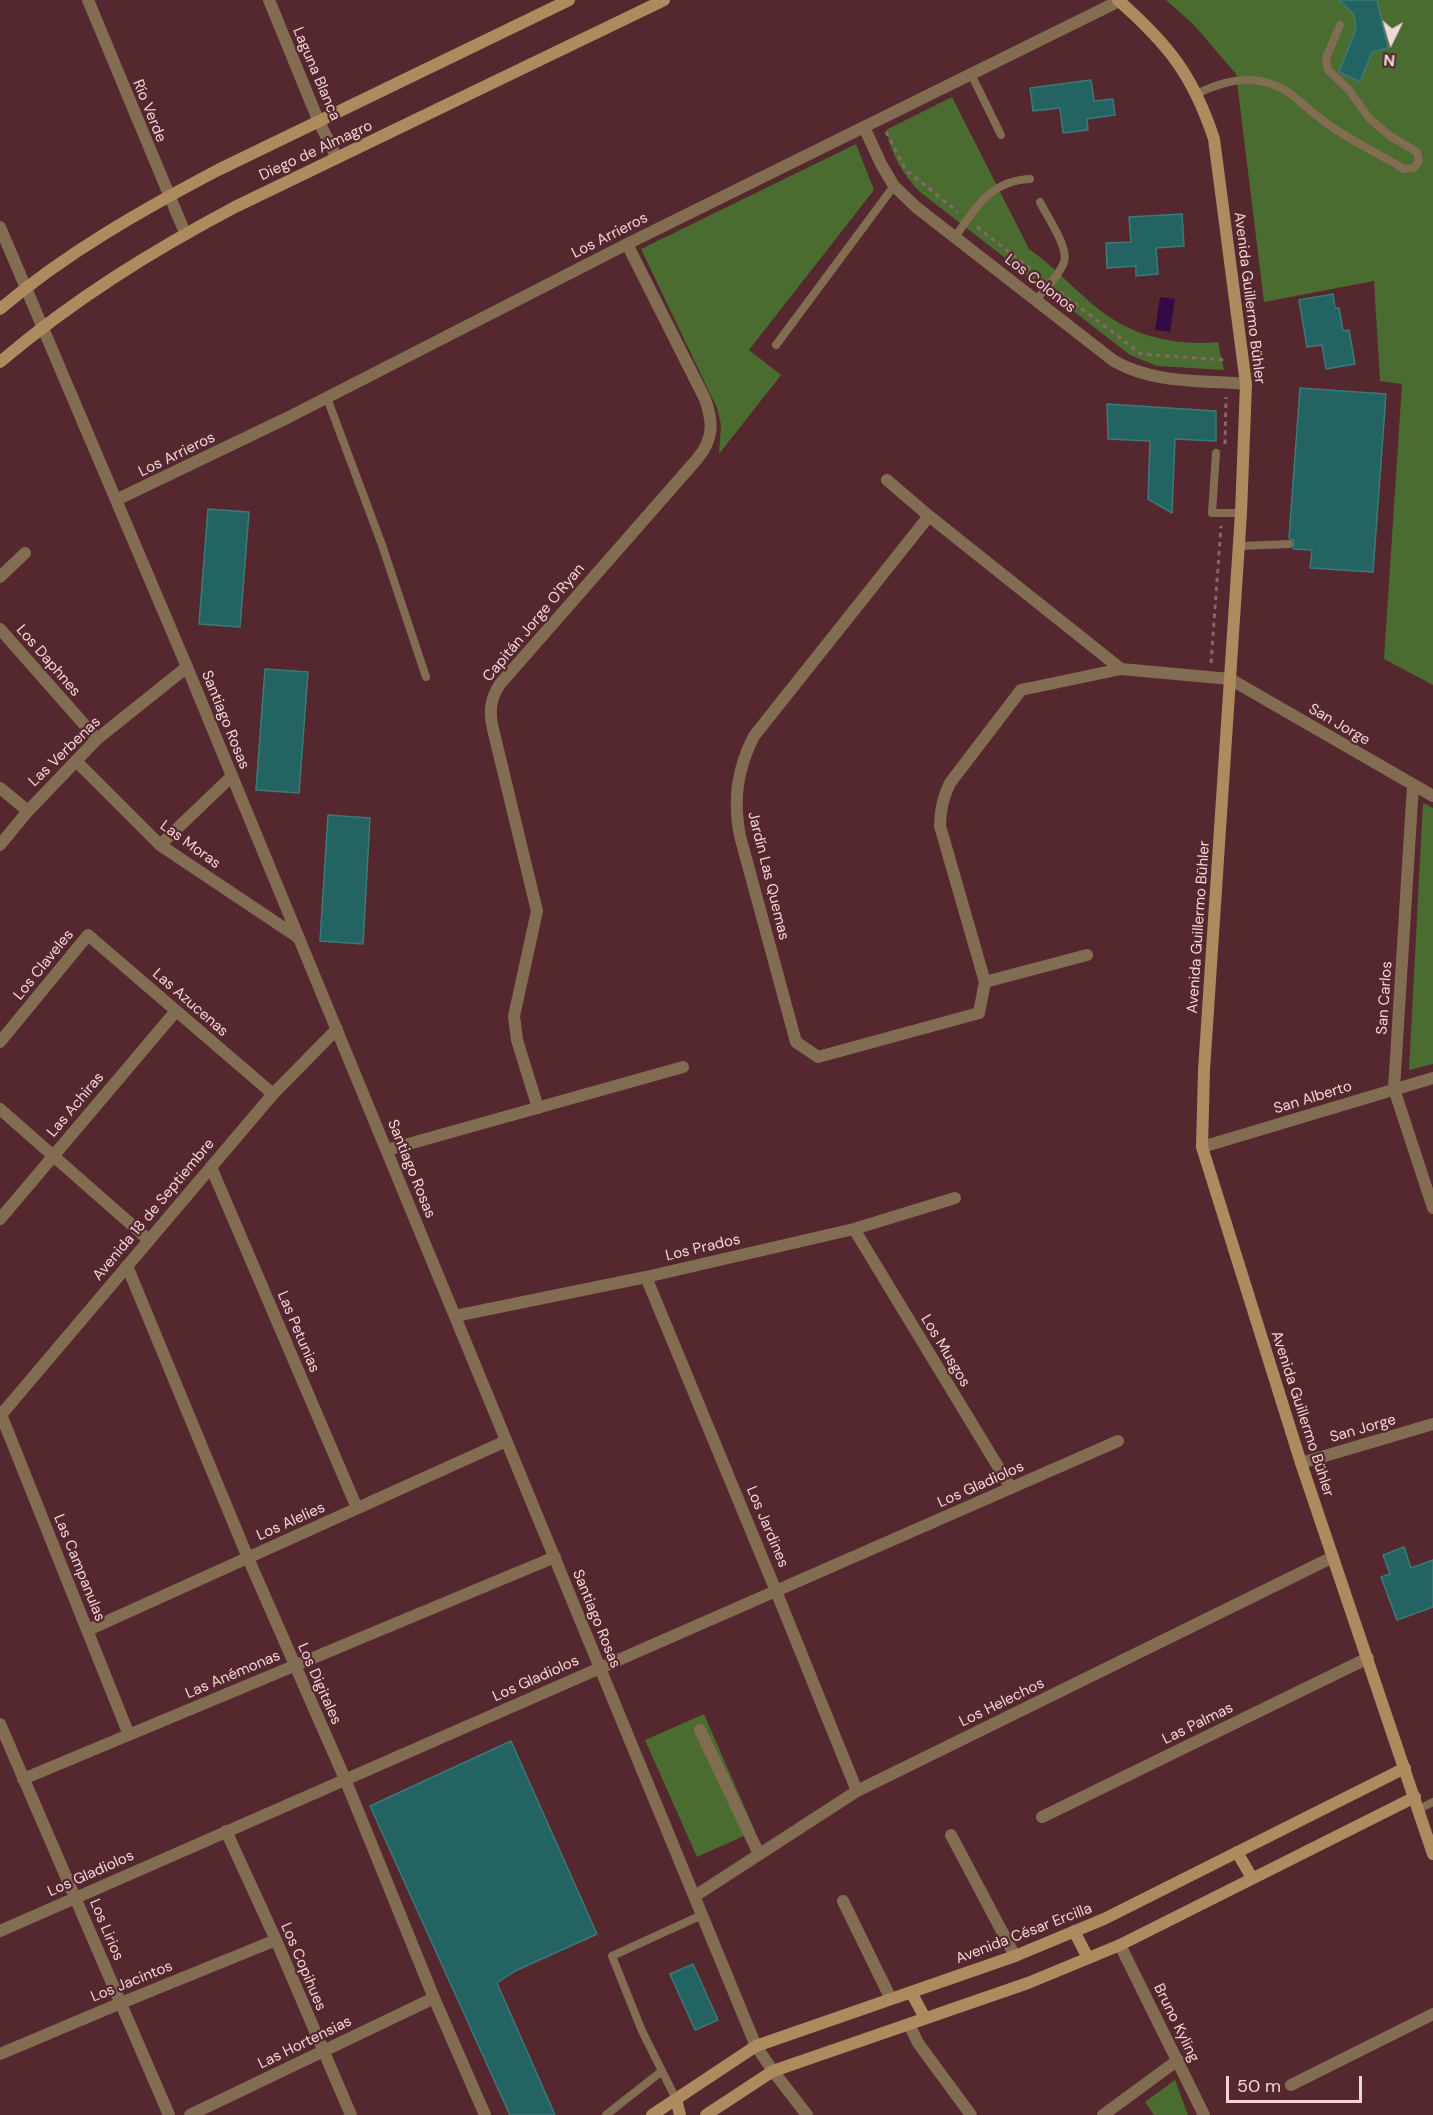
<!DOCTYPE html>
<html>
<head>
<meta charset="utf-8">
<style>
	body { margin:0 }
	#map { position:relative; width:1433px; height:2115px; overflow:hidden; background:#54282e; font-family:"DM Sans",sans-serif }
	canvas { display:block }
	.north { position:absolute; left:1361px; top:12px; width:60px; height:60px; -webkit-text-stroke:4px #54282e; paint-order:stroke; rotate:185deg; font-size:16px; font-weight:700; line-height:24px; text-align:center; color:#f2d5d7 }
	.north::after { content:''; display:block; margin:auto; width:21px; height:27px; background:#f2d5d7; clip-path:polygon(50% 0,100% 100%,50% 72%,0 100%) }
	.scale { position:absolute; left:1226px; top:2076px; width:136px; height:27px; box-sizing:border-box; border:3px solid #f2d5d7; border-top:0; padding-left:8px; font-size:18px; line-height:21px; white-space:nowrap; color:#f2d5d7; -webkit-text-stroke:4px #54282e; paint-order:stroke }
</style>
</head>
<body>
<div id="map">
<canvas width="1433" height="2115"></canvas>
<div class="north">N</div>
<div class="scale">50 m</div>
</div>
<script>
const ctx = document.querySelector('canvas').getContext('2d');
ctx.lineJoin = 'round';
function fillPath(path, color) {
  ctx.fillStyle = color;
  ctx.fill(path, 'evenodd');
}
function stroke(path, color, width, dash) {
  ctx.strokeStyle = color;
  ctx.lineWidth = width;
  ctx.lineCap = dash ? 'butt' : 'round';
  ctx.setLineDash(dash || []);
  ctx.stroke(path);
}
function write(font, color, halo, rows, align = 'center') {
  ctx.font = font + ' "DM Sans",sans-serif';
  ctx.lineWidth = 4.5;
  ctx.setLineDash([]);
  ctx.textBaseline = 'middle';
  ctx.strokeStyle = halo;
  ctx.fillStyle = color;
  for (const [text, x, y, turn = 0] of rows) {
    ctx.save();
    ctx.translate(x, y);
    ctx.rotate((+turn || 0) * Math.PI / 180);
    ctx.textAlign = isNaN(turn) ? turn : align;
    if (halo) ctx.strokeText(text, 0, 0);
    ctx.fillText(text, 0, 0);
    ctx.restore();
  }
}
fillPath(new Path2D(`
	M 1166,0 L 1433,0 L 1433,685 L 1384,659 L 1402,384 L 1380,381 L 1374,281 L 1264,302 L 1236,74 L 1194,25 Z
	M 952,97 L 1029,249 C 1053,266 1073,288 1096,307 C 1131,336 1173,346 1218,342 L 1224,370 L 1157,366 L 1130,355 L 920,192 C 902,174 892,155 886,130 Z
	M 856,144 L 874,190 L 749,350 L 781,375 L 719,454 L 721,425 L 717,408 L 641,249 Z
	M 1423,803 L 1433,808 L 1433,1064 L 1409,1070 Z
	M 704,1714 L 755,1831 L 697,1857 L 645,1740 Z
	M 1175,2080 L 1188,2115 L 1154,2115 L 1145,2102 Z`), '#4a6c30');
fillPath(new Path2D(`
	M 1160,297 L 1175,299 L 1170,332 L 1155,330 Z`), '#340a46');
const building = new Path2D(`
	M 1339,0 L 1377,0 L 1388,48 L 1372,52 L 1360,82 L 1339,72 L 1356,29 L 1354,15 Z
	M 1091,80 L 1094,101 L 1113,99 L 1115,115 L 1087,119 L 1088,130 L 1063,133 L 1060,108 L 1033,111 L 1030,88 Z
	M 1182,214 L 1184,246 L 1156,248 L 1158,274 L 1136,276 L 1136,266 L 1107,268 L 1106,243 L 1131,242 L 1129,217 Z
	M 1333,294 L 1335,308 L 1339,308 L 1343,331 L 1349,330 L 1355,364 L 1326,369 L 1322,345 L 1307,347 L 1299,300 Z
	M 1300,388 L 1386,394 L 1373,572 L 1310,568 L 1312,550 L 1293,549 L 1294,541 L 1289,538 Z
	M 1107,404 L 1216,411 L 1216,441 L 1175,439 L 1172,513 L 1148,499 L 1150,441 L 1108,439 Z
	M 208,509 L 249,512 L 240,627 L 199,624 Z
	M 265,669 L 308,672 L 299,793 L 256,790 Z
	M 328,815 L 370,818 L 363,944 L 320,941 Z
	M 1404,1547 L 1411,1568 L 1433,1560 L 1433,1607 L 1397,1620 L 1381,1577 L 1390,1574 L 1383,1555 Z
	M 511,1741 L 597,1934 L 515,1971 L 497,1983 L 555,2115 L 510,2115 L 370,1806 Z
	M 693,1964 L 718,2020 L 695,2030 L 670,1974 Z`);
fillPath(building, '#236362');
stroke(building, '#3c7a78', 1.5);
stroke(new Path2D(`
	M 886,132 L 906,170 L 958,212
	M 977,227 L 1041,277
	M 1060,292 L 1141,354 L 1226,360
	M 1225,444 L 1226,397
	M 1211,663 L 1221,526`), '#8c656a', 3, [4.5, 4.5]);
stroke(new Path2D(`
	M 971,74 L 1001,135
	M 1197,94 C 1228,78 1262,73 1292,95 C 1306,106 1318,118 1332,127 C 1355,143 1381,155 1404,169 L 1414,168 L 1419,161 L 1417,152 L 1390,136 L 1369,118 L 1349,90 L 1328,70 L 1326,58 L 1340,25
	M 955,237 C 976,207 990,181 1030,179
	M 1036,300 C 1045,289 1059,276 1064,262 C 1069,247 1047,217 1040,202
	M 776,345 L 894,186
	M 327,398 L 382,545 L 426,677
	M 1216,453 L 1212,513 L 1241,513
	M 1239,546 L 1289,544
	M 1419,1809 L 1433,1802
	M 676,2099 L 642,2031 L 612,1956 L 702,1915
	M 606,2115 L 662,2071`), '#836d52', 8);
stroke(new Path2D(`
	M 88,0 L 185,233
	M 269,0 L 319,122 L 337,158
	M 864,127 L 881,164 L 894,186 L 916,207 L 1114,361 C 1154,384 1202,380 1246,384
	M 887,480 L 929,516
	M 116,500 L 287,418 L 627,244 L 1119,1
	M 0,577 L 25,553
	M 0,629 L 97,739
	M 1121,669 L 1021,690 L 950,783 C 943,797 940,810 940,826 L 985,982 L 979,1013 L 818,1057 L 796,1042 L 740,836 C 733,800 737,769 754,736 L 929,516 L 1121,669 L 1230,679 L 1433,796
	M 76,761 L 160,845 L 299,938
	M 1413,785 L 1394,1089 L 1433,1208
	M 0,788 L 28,811
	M 0,845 L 28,811 L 97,739 L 187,667
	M 160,845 L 232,776
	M 985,982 L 1087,955
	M 0,1042 L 88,935 L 273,1094
	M 538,1108 L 517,1040 L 514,1016 L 537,911 L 493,729 C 489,712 490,699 500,684 L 698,458 C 714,438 713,422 705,399 L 627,244
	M 0,1109 L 149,1240
	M 1202,1147 L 1433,1078
	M 387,1150 L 683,1067
	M 211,1167 L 357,1508
	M 0,1219 L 176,1011
	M 854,1229 L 1011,1488
	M 127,1266 L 248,1558 L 345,1779 L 434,1998 L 485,2115
	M 646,1277 L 776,1591 L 857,1791
	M 455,1316 L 646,1277 L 854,1229 L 955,1198
	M 0,1412 L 129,1735
	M 1301,1463 L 1433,1424
	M 88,1630 L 506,1441
	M 0,1724 L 169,2115
	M 700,1730 L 759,1854
	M 23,1779 L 555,1557
	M 1042,1817 L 1368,1658
	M 226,1831 L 276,1940 L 351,2115
	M 951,1835 L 1015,1956
	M 695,1896 L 857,1791 L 1333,1557
	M 843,1901 L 891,1999
	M 0,1931 L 1118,1441
	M 1120,1945 L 1204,2115
	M 909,2024 L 918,2043 L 971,2115
	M 0,2054 L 121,2003 L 276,1940
	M 1291,2085 L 1433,2014
	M 190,2115 L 434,1998
	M 1103,2115 L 1178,2060`), '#836d52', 12);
stroke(new Path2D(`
	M 0,227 L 187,667 L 756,2046 L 773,2071 L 807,2115
	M 0,1416 L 273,1094 L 337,1029`), '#836d52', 12);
stroke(new Path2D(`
	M 1118,0 C 1168,44 1193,75 1214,139 L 1246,384 L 1241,513 L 1204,1070 L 1202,1147 L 1301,1463 L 1433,1854
	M 0,309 C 66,253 142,210 218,170 L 569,0
	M 0,362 C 73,300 150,252 235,207 L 664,0
	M 1237,1852 L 1252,1878
	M 1074,1931 L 1088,1958
	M 911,1992 L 925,2018
	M 676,2099 L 680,2115
	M 652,2115 L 756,2046 L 1015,1956 L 1104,1919 L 1405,1768
	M 706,2115 L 773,2071 L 1028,1983 L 1120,1945 L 1415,1797`), '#ad8b5e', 12);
write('15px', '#f2d5d7', '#54282e', [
	["Laguna Blanca",316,74,67],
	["Río Verde",149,111,68],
	["Diego de Almagro",316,151,-25],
	["Los Arrieros",610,236,-27],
	["Los Colonos",1040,284,38],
	["Avenida Guillermo Bühler",1249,298,83],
	["Los Arrieros",177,455,-26],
	["Capitán Jorge O'Ryan",534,623,-50],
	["Los Daphnes",48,661,49],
	["Santiago Rosas",225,720,68],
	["San Jorge",1339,725,30],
	["Las Verbenas",65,752,-44],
	["Las Moras",190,845,36],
	["Jardín Las Quemas",768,876,76],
	["Avenida Guillermo Bühler",1199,927,-86],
	["Los Claveles",44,965,-51],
	["San Carlos",1385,998,-86],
	["Las Azucenas",190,1003,41],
	["San Alberto",1313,1098,-17],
	["Las Achiras",76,1105,-50],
	["Santiago Rosas",411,1169,68],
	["Avenida 18 de Septiembre",154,1210,-50],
	["Los Prados",703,1248,-13],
	["Las Petunias",298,1332,67],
	["Los Musgos",945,1351,59],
	["Avenida Guillermo Bühler",1302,1414,72],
	["San Jorge",1363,1429,-16],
	["Los Gladiolos",981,1485,-24],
	["Los Alelies",291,1522,-24],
	["Los Jardines",767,1527,67],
	["Las Campanulas",79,1568,68],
	["Santiago Rosas",596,1619,68],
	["Las Anémonas",233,1675,-23],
	["Los Gladiolos",536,1679,-24],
	["Los Digitales",319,1684,66],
	["Los Helechos",1002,1703,-26],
	["Las Palmas",1198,1724,-26],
	["Los Gladiolos",91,1874,-24],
	["Los Lirios",106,1930,67],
	["Avenida César Ercilla",1024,1934,-21],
	["Los Copihues",303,1967,67],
	["Los Jacintos",132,1982,-22],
	["Bruno Kyling",1176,2023,64],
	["Las Hortensias",305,2043,-26]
]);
</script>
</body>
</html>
